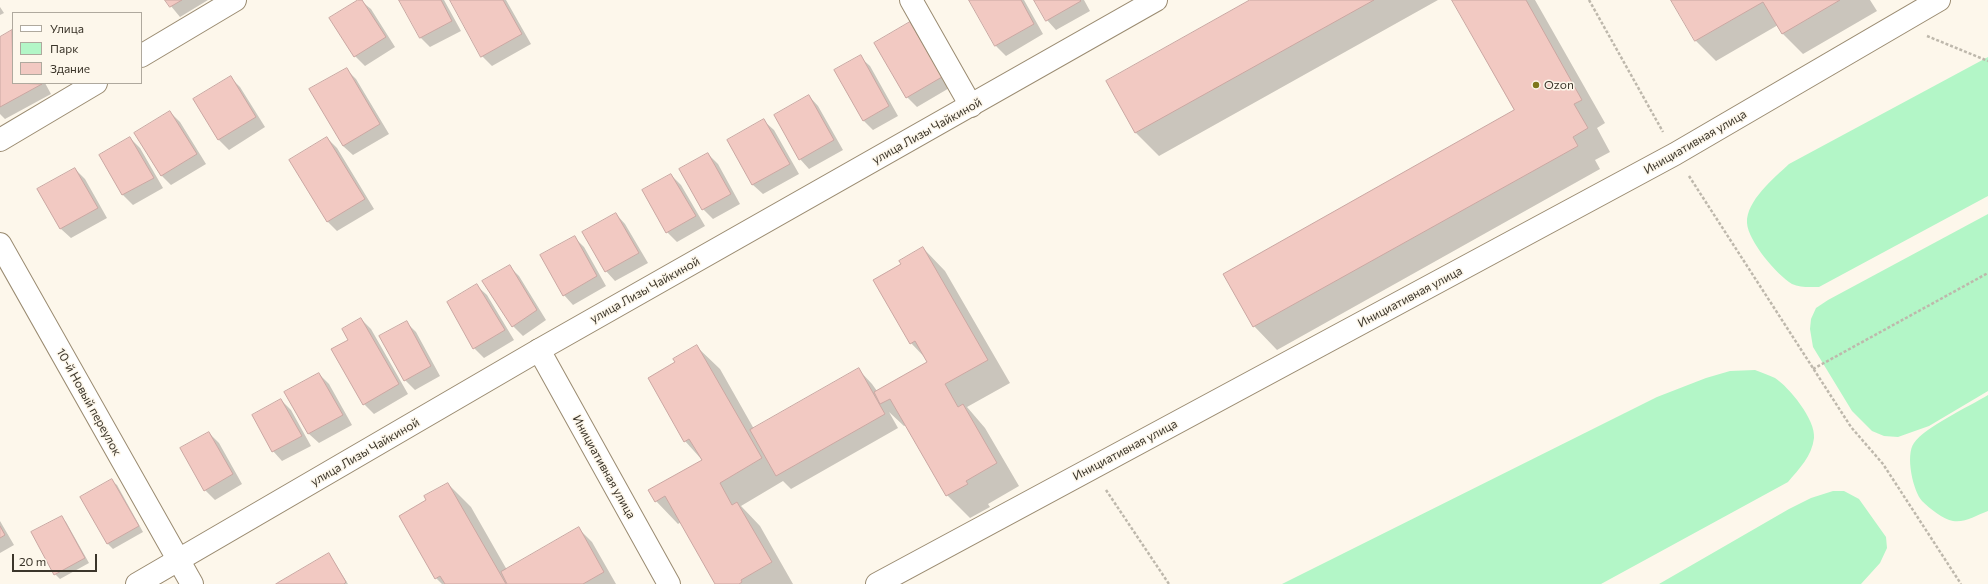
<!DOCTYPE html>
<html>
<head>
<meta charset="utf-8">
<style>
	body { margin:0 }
	#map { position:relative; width:1988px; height:584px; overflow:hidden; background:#fdf7eb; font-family:Commissioner,sans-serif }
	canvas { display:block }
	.legend { position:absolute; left:12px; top:12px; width:130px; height:72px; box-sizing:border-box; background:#fdf7eb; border:1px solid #afa99e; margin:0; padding:5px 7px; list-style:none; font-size:12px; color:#3b352a }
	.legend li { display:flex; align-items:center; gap:8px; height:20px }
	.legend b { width:20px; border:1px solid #afa99e }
	.scale { position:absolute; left:12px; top:554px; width:85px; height:18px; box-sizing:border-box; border:2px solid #3b352a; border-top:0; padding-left:5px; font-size:12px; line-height:14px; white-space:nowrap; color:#3b352a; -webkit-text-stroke:3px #fdf7eb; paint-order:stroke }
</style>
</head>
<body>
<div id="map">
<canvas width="1988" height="584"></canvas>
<ul class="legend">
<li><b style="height:5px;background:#fff"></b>Улица</li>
<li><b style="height:11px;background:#b3f6c7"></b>Парк</li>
<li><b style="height:11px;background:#f2c9c2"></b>Здание</li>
</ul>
<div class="scale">20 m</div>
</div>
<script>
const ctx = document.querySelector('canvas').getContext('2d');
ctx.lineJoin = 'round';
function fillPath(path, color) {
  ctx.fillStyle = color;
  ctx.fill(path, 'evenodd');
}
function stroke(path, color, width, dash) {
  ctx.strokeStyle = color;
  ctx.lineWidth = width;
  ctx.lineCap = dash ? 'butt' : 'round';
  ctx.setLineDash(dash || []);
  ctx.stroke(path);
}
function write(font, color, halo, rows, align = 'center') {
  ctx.font = font + ' Commissioner,sans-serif';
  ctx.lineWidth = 3;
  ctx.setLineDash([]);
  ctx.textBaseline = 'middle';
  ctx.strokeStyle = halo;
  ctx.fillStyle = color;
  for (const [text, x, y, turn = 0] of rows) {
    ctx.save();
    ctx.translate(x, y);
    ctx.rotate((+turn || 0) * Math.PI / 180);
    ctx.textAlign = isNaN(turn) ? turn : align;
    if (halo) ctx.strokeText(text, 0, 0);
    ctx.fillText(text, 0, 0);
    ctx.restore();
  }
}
fillPath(new Path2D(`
	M 1988,57 L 1988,196 L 1819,287 C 1811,287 1800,288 1792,284 C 1777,275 1748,241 1747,223 C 1746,201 1774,178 1789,164 Z
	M 1988,214 L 1988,391 L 1929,426 L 1912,432 L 1898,437 L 1884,436 L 1872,431 L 1852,411 L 1813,347 L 1810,329 L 1811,319 L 1816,308 L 1828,300 Z
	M 1755,370 C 1762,373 1769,375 1775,378 C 1789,387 1816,420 1814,438 C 1812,456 1799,469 1788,482 L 1601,584 L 1282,584 L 1657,397 L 1706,378 L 1730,371 Z
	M 1988,395 L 1988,511 C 1977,515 1965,523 1953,521 C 1943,519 1930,509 1922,501 C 1913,491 1905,455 1914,443 C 1925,427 1970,406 1988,395 Z
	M 1833,491 L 1844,491 L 1859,499 L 1886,537 L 1887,548 L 1880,563 L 1861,584 L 1659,584 L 1789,509 L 1811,498 Z`), '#b3f6c7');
fillPath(new Path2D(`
	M 166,0 L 208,0 L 180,17 Z
	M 360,0 L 371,9 L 395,47 L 365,66 L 355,56 Z
	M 400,0 L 444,0 L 461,31 L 430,47 L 420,37 Z
	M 452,0 L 506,0 L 531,44 L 492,66 L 482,56 Z
	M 970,0 L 1024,0 L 1043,34 L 1006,56 L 996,46 Z
	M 1035,0 L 1084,0 L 1090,11 L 1056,30 L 1047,20 Z
	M 1252,0 L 1438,0 L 1159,156 L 1136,133 L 1107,81 Z
	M 1453,0 L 1535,0 L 1605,123 L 1597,128 L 1610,152 L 1595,160 L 1600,169 L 1277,350 L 1254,326 L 1516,111 Z
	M 1672,0 L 1870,0 L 1877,11 L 1803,54 L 1782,33 L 1778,25 L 1716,61 L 1696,41 Z
	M 0,7 L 4,13 L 0,15 Z
	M 910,23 L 920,33 L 951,87 L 917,107 L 907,97 Z
	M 12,31 L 13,83 L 45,83 L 51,94 L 5,119 L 0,114 L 0,38 Z
	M 860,57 L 870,66 L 898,116 L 873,130 L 863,120 Z
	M 346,69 L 356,79 L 389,134 L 353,155 L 343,146 Z
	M 230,77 L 240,87 L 265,127 L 229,150 L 219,140 L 194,99 Z
	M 809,96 L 818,106 L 843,150 L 809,169 L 800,159 Z
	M 170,112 L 180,122 L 206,164 L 171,185 L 162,176 Z
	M 764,121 L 774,130 L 799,174 L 763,194 L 753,185 L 729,140 Z
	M 130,138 L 140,148 L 163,188 L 133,205 L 123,195 L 100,155 Z
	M 327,138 L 337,148 L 374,209 L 337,231 L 327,221 Z
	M 708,154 L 718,164 L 740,204 L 713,219 L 703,209 Z
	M 75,169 L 85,179 L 107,218 L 71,238 L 61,229 L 39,189 Z
	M 671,175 L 681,185 L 705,226 L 677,242 L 667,232 Z
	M 616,214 L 625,224 L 648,263 L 615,281 L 606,271 Z
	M 574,237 L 584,247 L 606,286 L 573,305 L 564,295 Z
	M 923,248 L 945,271 L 1010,383 L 967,407 L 985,428 L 1019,486 L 988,504 L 990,507 L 970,518 L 947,495 L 907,425 L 904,426 L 889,412 L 898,428 L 791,489 L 783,481 L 741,506 L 760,526 L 793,584 L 716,584 L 681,522 L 678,524 L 656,501 L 703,461 L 685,441 L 677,362 L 697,347 L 720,369 L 754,429 L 859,370 L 872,384 L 877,391 L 929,362 L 911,343 L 902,264 Z
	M 509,266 L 519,276 L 546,320 L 523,336 L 513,326 L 484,281 Z
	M 477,286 L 487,295 L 514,340 L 484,358 L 474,348 Z
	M 361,319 L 371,329 L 408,394 L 374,414 L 364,404 L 349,340 Z
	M 406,322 L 416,332 L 440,376 L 415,390 L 405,380 Z
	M 319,374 L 329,384 L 352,425 L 319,443 L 309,434 L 286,393 Z
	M 281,400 L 291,410 L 311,446 L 282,461 L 273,451 Z
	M 209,433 L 219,443 L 242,484 L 215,500 L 205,490 Z
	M 112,481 L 117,485 L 143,532 L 113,549 L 108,544 L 82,498 Z
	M 448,484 L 471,507 L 507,570 L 579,529 L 592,542 L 616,584 L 442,584 L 436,578 L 400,516 L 428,500 Z
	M 61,517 L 66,522 L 89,563 L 60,579 L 55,574 Z
	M 0,521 L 14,545 L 0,553 Z
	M 329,554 L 348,584 L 278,584 Z`), '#0003');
const building = new Path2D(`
	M 165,0 L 182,0 L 170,7 Z
	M 358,0 L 362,0 L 386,37 L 354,57 L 329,18 Z
	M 399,0 L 441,0 L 452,21 L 420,38 Z
	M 450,0 L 503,0 L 522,34 L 481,57 Z
	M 969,0 L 1021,0 L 1034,24 L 995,46 Z
	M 1034,0 L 1080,0 L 1081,1 L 1046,21 Z
	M 1250,0 L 1374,0 L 1135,133 L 1106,81 Z
	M 1452,0 L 1526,0 L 1582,100 L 1574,104 L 1588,128 L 1573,137 L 1578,146 L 1253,327 L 1223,274 L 1514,110 Z
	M 1671,0 L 1840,0 L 1782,34 L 1763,2 L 1695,41 Z
	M 910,22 L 942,77 L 906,98 L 874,43 Z
	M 12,30 L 13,83 L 42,84 L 0,107 L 0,37 Z
	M 861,55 L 889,106 L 863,121 L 834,70 Z
	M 347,68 L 380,124 L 343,146 L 309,89 Z
	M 231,76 L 256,117 L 218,140 L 193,99 Z
	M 809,95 L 834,140 L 799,160 L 774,115 Z
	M 170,111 L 197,154 L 161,176 L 134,133 Z
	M 764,119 L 790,164 L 752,185 L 727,140 Z
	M 130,137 L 154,178 L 122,195 L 99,155 Z
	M 327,137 L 365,199 L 327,222 L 289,160 Z
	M 708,153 L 731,194 L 702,210 L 679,169 Z
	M 75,168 L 98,208 L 60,229 L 37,189 Z
	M 671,174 L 696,216 L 666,233 L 642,190 Z
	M 616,213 L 639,253 L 605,272 L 582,232 Z
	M 575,236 L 597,276 L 563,296 L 540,255 Z
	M 923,247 L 988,360 L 945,384 L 958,407 L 963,404 L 997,463 L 966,481 L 968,484 L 946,496 L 890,399 L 880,404 L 874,392 L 927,362 L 915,341 L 910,344 L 873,280 L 901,264 L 899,261 Z
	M 510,265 L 537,310 L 512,327 L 482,281 Z
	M 477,284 L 505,330 L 473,349 L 447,302 Z
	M 361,318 L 399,384 L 363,405 L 331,349 L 348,340 L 342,329 Z
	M 407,321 L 431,366 L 404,381 L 379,336 Z
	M 697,345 L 762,458 L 720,483 L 732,505 L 737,502 L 772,562 L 741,580 L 742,582 L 739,584 L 715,584 L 665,496 L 655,502 L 648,490 L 702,460 L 689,439 L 684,442 L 648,378 L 675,362 L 673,359 Z
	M 859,368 L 885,414 L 776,476 L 750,430 Z
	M 319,373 L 343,415 L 308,434 L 284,392 Z
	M 281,399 L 302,436 L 272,452 L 252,415 Z
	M 209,432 L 233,474 L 204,491 L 180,448 Z
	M 112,479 L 139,526 L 107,544 L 80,497 Z
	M 448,483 L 506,584 L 445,584 L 440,576 L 435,579 L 399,516 L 426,500 L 424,496 Z
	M 62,516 L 85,558 L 54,575 L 31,532 Z
	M 0,526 L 5,535 L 0,538 Z
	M 579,527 L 604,572 L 583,584 L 507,584 L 501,572 Z
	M 329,553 L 346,582 L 344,584 L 276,584 Z`);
fillPath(building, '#f2c9c2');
stroke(building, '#caa7a2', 1);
const minor = new Path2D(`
	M 911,0 L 971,106
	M 141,56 L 235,0
	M 0,140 L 96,83
	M 0,244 L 192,584
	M 539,350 L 669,584
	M 877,584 L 1675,154 L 1939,0`);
const major = new Path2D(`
	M 137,584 L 539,350 L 1156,0`);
stroke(minor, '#9a8b71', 24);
stroke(major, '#9a8b71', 24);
stroke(new Path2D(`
	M 1589,0 L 1663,132
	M 1927,36 L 1988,61
	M 1689,176 L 1851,427 L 1883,464 L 1961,584
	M 1813,369 L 1988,273
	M 1106,490 L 1169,584`), '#beb8ac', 2.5, [3, 2]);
stroke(minor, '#fff', 22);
stroke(major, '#fff', 22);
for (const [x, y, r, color] of [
	[1536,85,4,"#7d771b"]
]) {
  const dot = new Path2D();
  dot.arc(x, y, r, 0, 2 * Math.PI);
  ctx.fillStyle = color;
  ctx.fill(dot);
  stroke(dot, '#fdf7eb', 1.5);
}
write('12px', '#3b352a', '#fdf7eb', [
	["Ozon",1544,85]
], 'left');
write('12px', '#3b352a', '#fdf7eb', [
	["улица Лизы Чайкиной",927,131,-29],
	["Инициативная улица",1695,142,-30],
	["улица Лизы Чайкиной",645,290,-29],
	["Инициативная улица",1410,297,-28],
	["10-й Новый переулок",89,402,61],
	["Инициативная улица",1125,450,-28],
	["улица Лизы Чайкиной",365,452,-30],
	["Инициативная улица",604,467,61]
]);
</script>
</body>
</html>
